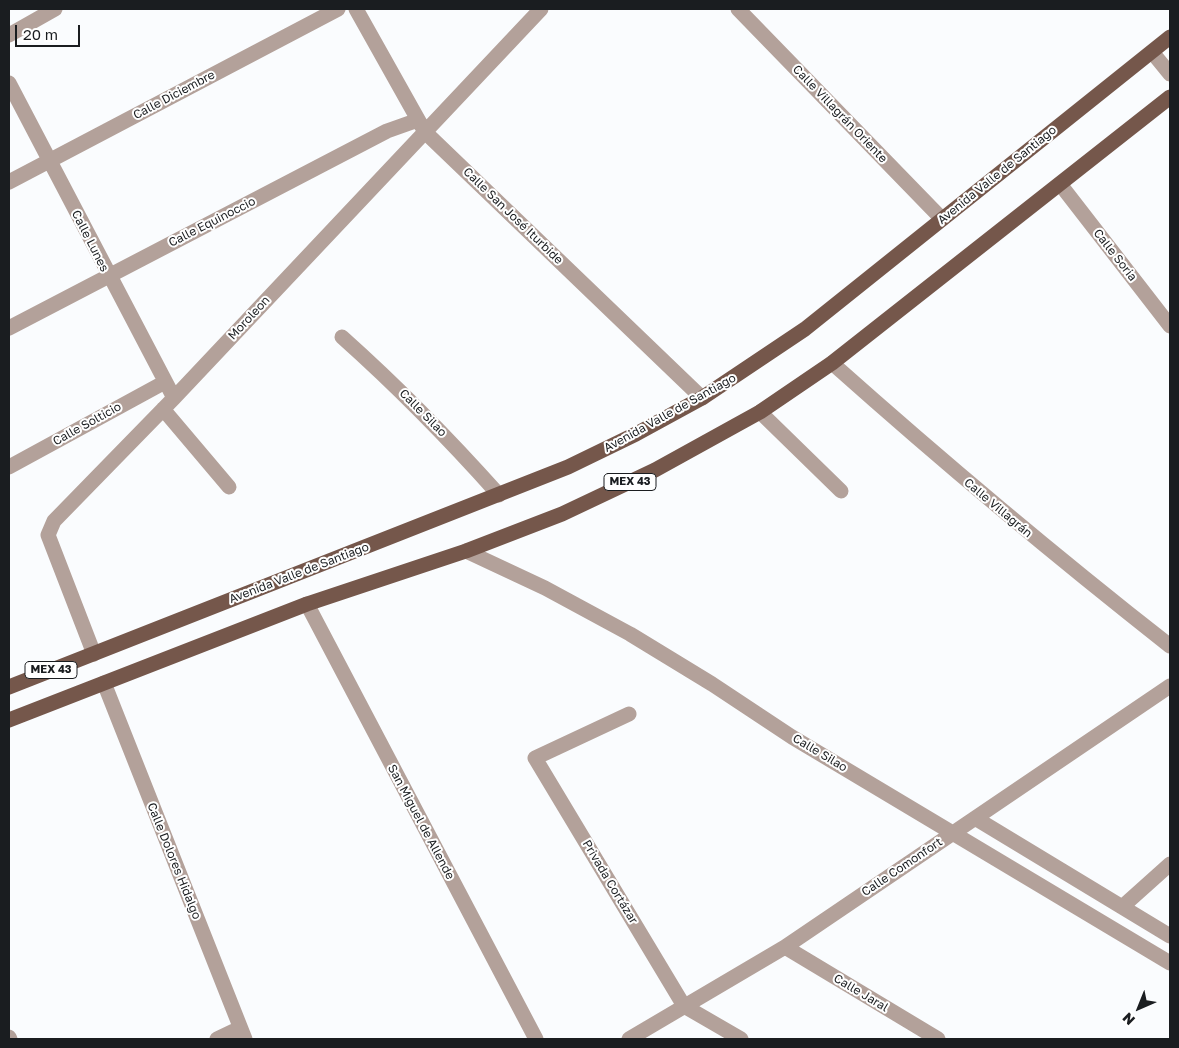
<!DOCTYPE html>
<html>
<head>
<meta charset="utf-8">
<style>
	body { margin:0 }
	#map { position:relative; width:1179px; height:1048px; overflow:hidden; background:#fafcfe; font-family:"Golos Text",sans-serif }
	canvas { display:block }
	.frame { position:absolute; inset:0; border:10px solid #1a1d20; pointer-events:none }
	.north { position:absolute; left:1114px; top:983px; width:50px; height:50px; -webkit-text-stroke:4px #fff; paint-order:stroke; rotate:224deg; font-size:14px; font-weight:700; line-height:20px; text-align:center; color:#1a1d20 }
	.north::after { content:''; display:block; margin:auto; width:18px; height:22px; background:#1a1d20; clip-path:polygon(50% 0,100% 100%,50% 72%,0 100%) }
	.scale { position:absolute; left:15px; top:25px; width:65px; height:22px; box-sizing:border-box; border:2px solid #1a1d20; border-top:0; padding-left:6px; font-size:15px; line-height:18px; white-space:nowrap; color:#1a1d20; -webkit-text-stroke:4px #fff; paint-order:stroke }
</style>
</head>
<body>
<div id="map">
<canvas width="1179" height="1048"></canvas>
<div class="frame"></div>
<div class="north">N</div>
<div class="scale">20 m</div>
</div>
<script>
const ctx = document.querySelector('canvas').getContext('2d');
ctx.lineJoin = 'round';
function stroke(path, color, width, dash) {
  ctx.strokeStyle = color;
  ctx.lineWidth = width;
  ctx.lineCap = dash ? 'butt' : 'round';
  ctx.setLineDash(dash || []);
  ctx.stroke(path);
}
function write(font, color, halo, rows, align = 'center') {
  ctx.font = font + ' "Golos Text",sans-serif';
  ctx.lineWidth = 4;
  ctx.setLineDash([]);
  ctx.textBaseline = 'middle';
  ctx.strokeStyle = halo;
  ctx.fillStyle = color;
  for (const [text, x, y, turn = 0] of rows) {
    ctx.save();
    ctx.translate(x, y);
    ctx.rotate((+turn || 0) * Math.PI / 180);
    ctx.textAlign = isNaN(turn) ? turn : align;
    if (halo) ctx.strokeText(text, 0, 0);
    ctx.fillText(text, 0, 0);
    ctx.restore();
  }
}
stroke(new Path2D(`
	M 356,9 L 425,132 L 702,398
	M 738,9 L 942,219
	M 9,35 L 55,9
	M 1152,52 L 1170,74
	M 9,83 L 174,398
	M 9,182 L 338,9
	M 1060,184 L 1170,326
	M 9,328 L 387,131 L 418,120
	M 342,337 C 398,387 449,439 499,495
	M 832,363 C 942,461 1054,555 1170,646
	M 163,409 L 229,487
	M 760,412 L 841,491
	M 9,467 L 165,382
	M 466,551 L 545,588 L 630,634 L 712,684 L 792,737 L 1170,963
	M 307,604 L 536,1039
	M 94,654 L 48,535 L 54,521 L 174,398 L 541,9
	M 104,683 L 245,1039
	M 629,714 L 535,758 L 684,1006 L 741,1039
	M 975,818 L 1170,936
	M 1122,907 L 1170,864
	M 785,947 L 938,1039
	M 9,1037 L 10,1039
	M 217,1039 L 240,1028
	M 629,1039 L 785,947 L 1170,686`), '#b3a19a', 15);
stroke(new Path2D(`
	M 9,687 L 568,467 L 636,434 L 702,398 L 805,329 L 1170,37
	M 9,720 L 307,604 L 466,551 L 562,514 L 655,470 L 760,412 L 832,363 L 1170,97`), '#75574b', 15);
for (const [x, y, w] of [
	[630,482,52],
	[51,670,52]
]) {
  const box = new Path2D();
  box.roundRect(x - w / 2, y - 8.5, w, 17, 4);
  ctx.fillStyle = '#fff';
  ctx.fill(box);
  stroke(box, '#1a1d20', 1);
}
write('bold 11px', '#1a1d20', null, [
	["MEX 43",630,482],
	["MEX 43",51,670]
]);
write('12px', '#1a1d20', '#fff', [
	["Calle Diciembre",174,95,-28],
	["Calle Villagrán Oriente",840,114,46],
	["Avenida Valle de Santiago",997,175,-39],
	["Calle San José Iturbide",513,216,44],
	["Calle Equinoccio",212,222,-27],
	["Calle Lunes",90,241,63],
	["Calle Soria",1115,255,52],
	["Moroleon",249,318,-47],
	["Calle Silao",423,413,45],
	["Avenida Valle de Santiago",670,413,-29],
	["Calle Solticio",87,424,-29],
	["Calle Villagrán",998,508,40],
	["Avenida Valle de Santiago",299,573,-21],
	["Calle Silao",820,753,31],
	["San Miguel de Allende",421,822,62],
	["Calle Dolores Hidalgo",174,861,68],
	["Calle Comonfort",902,867,-34],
	["Privada Cortázar",610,882,59],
	["Calle Jaral",861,993,31]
]);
</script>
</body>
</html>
